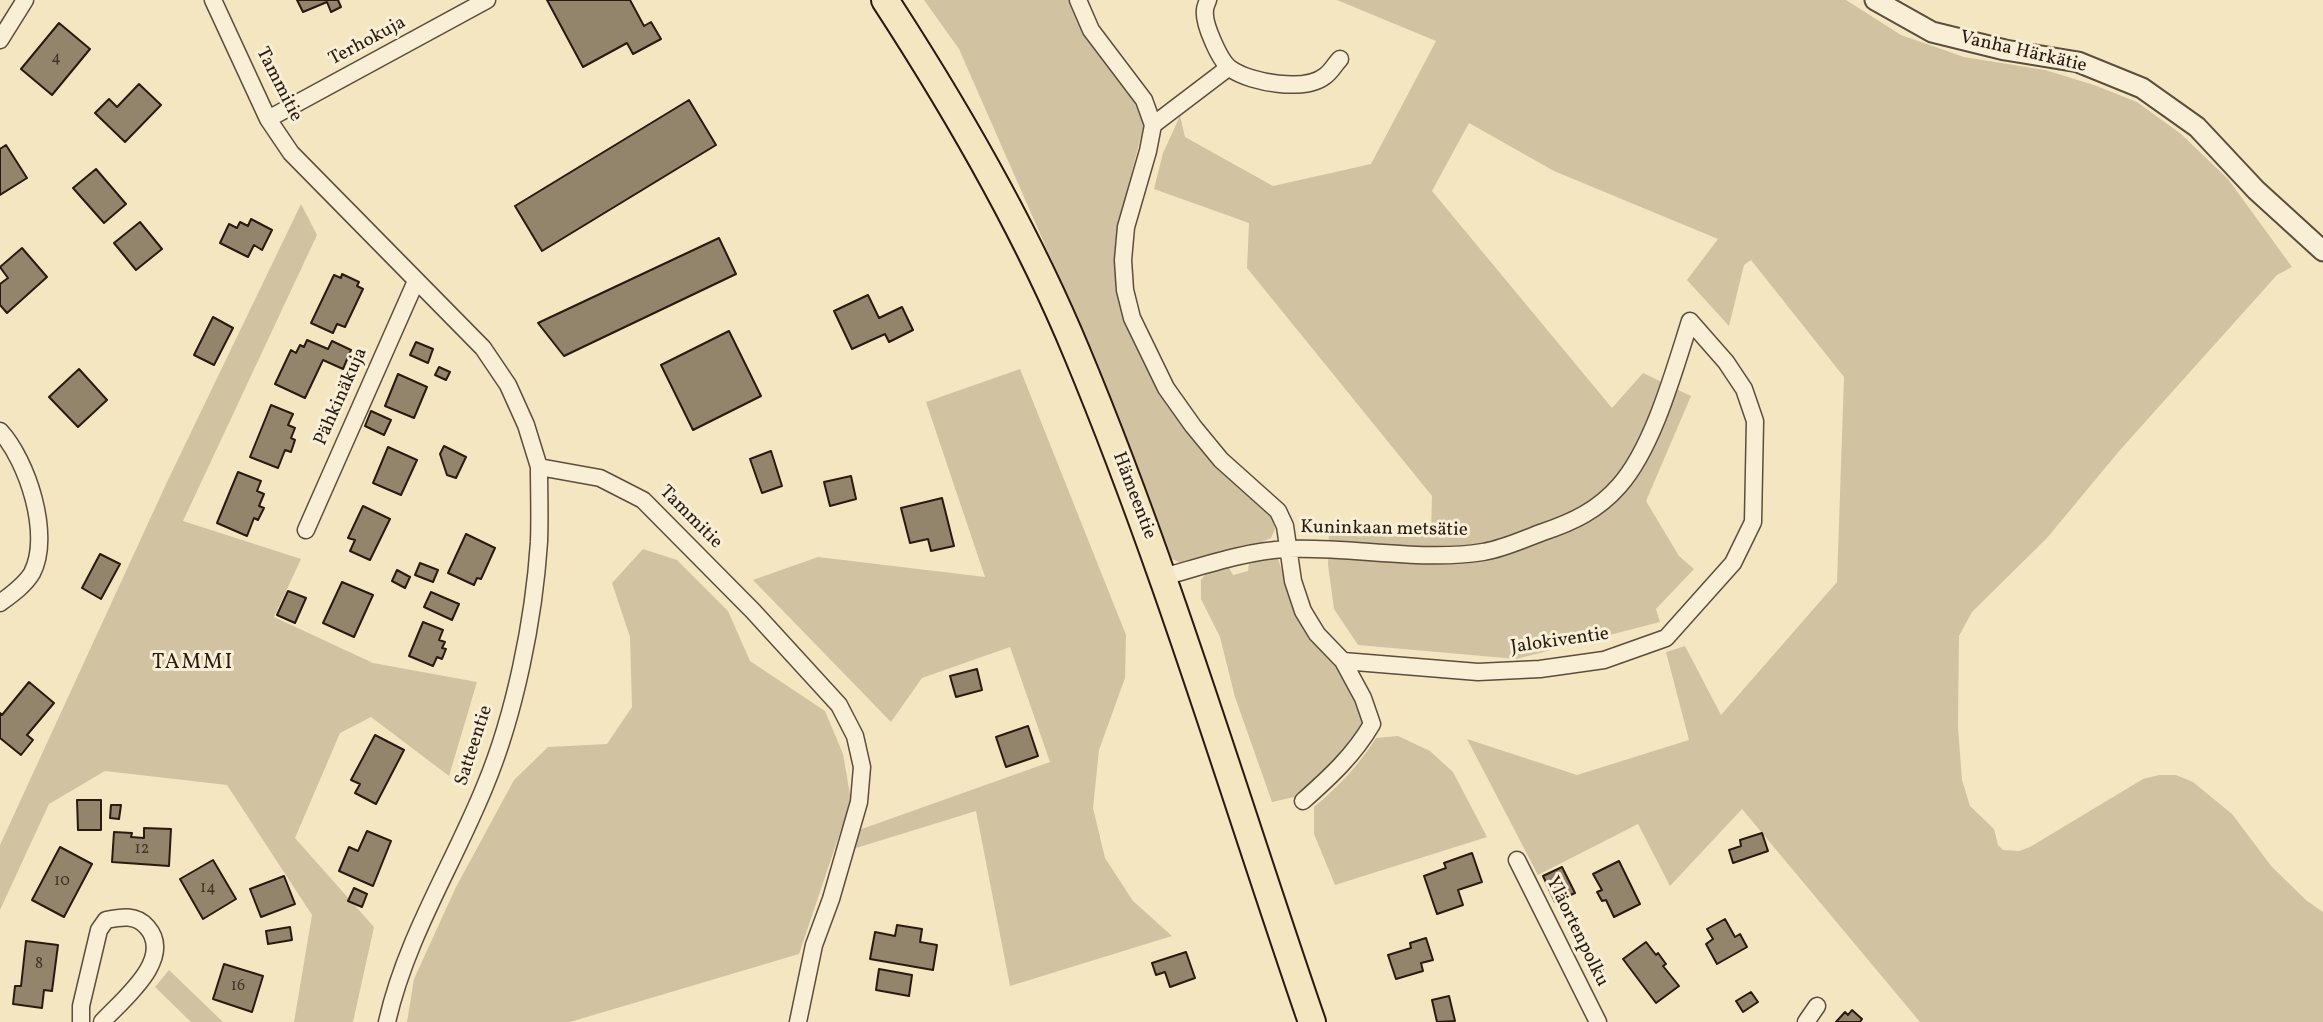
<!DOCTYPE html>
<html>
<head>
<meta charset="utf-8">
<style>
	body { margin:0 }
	canvas { display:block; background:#f4e6c0 }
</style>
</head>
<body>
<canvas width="2323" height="1022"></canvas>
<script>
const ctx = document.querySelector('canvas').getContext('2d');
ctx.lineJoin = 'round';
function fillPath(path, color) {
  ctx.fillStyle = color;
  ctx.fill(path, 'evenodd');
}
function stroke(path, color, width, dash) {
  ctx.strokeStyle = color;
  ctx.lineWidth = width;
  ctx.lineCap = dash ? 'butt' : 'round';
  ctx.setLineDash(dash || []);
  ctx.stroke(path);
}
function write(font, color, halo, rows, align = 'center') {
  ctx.font = font + ' Vollkorn,serif';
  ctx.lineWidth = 6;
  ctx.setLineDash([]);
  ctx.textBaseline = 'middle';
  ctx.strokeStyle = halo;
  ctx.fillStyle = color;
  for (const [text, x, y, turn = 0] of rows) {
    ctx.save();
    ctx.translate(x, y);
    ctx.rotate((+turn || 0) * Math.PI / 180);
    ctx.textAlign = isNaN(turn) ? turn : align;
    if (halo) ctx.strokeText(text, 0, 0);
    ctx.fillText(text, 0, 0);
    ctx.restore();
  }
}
fillPath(new Path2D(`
	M 924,0 L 1069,0 L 1099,55 L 1132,96 L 1144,125 L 1118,225 L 1114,259 L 1116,291 L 1124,320 L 1158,392 L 1215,466 L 1271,515 L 1275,529 L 1271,538 L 1258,544 L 1185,565 L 1172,559 L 1141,476 L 1056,270 L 959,49 Z
	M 1337,0 L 1846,0 L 1901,35 L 1964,57 L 2045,70 L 2094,85 L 2137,102 L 2181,134 L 2228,179 L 2292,267 L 2277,275 L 2120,450 L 2047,538 L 1972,612 L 1959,636 L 1958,727 L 1962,780 L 1970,806 L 1994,829 L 1998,845 L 2003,850 L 2019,851 L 2030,847 L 2143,779 L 2159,775 L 2176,775 L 2193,782 L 2232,814 L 2272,867 L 2306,900 L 2323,912 L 2323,1022 L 1920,1022 L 1742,809 L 1670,886 L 1638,824 L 1538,875 L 1467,739 L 1577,775 L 1689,740 L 1666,652 L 1685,646 L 1721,715 L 1837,582 L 1844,377 L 1751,260 L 1744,265 L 1729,326 L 1687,280 L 1718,239 L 1554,171 L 1469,123 L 1432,191 L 1612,408 L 1643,373 L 1691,396 L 1646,501 L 1679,556 L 1694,569 L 1656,609 L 1660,622 L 1516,659 L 1358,645 L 1334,609 L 1328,565 L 1329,529 L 1431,534 L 1432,496 L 1247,268 L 1249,223 L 1154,189 L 1163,153 L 1180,116 L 1185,137 L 1273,186 L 1371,164 L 1436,41 Z
	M 301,204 L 317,235 L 183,521 L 301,559 L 274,617 L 373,663 L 477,682 L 449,776 L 371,717 L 340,733 L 295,838 L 374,927 L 353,1022 L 294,1022 L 312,915 L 227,785 L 105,771 L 49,804 L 0,910 L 0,845 L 167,482 Z
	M 1020,369 L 1126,635 L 1125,678 L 1099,750 L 1093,808 L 1105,858 L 1133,901 L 1172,936 L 1010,986 L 976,811 L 853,849 L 859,830 L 1050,762 L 1010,647 L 922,678 L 891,722 L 753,580 L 818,557 L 985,577 L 926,402 Z
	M 643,549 L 677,560 L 728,611 L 750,661 L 825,711 L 843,754 L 851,800 L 799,954 L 570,1022 L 407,1022 L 414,979 L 456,887 L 514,780 L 548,747 L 607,744 L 632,707 L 630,637 L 612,583 Z
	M 1259,558 L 1278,559 L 1300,624 L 1338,662 L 1358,705 L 1363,722 L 1360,731 L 1345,751 L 1303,795 L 1272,802 L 1235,697 L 1220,637 L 1201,599 L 1201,580 L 1209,569 L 1228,566 L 1233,575 L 1248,571 L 1249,563 Z
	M 1398,736 L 1430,751 L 1453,772 L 1487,837 L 1335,885 L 1314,834 L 1314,807 C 1338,787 1359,765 1376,738 Z
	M 169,970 L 223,1022 L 191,1022 L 155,987 Z`), '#d1c3a2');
const building = new Path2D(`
	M 297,0 L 338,0 L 341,7 L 331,12 L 327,2 L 303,12 Z
	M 547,0 L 630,0 L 644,26 L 651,22 L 661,39 L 633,54 L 627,43 L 583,67 Z
	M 59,23 L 90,49 L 52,95 L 21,69 Z
	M 139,84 L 161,105 L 125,142 L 95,113 L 109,99 L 117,107 Z
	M 689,100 L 716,145 L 542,251 L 515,206 Z
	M 6,145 L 27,178 L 0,195 L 0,149 Z
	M 96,169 L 126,204 L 104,223 L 73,188 Z
	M 251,219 L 272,230 L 262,250 L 254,245 L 248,257 L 220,243 L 229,224 L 237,228 L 240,222 L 248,226 Z
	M 140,222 L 162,249 L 136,270 L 114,243 Z
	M 719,238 L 736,274 L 564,356 L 538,323 Z
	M 22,248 L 47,277 L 7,313 L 0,305 L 0,284 L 8,278 L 0,267 Z
	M 342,274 L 359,282 L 357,286 L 363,289 L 345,327 L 337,324 L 333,333 L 311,323 L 334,275 L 341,278 Z
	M 868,295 L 879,318 L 902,307 L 913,330 L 889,342 L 885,334 L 852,349 L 834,311 Z
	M 213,317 L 233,328 L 214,365 L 194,355 Z
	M 729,331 L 761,396 L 693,430 L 661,365 Z
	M 307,340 L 328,349 L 332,341 L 351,350 L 343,369 L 323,360 L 305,398 L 275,384 L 291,350 L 296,353 L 300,345 L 304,347 Z
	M 416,342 L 433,349 L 428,363 L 410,355 Z
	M 439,367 L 450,372 L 446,380 L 435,375 Z
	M 79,369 L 107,400 L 78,427 L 49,397 Z
	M 398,374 L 427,387 L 414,418 L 385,406 Z
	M 271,405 L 293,414 L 288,425 L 295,428 L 291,438 L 295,440 L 291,452 L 285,450 L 278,468 L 250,457 Z
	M 371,411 L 391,420 L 384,435 L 365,426 Z
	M 444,446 L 466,457 L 456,478 L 447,475 L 440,454 Z
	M 388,447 L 417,460 L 401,495 L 373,483 Z
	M 771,451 L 782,486 L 762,493 L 750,459 Z
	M 238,472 L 261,481 L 257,491 L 264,494 L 259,506 L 264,508 L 258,520 L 254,518 L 247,536 L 217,523 Z
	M 851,476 L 856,499 L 830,506 L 824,482 Z
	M 942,498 L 954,546 L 931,551 L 928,539 L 910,543 L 901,508 Z
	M 363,506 L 390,519 L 370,560 L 350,551 L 355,540 L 348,538 Z
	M 466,534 L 495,548 L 481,579 L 477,578 L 474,585 L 448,573 Z
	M 100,554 L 120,564 L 101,599 L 82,588 Z
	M 420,563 L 438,570 L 433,582 L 415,575 Z
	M 397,570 L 410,577 L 405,588 L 392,581 Z
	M 342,582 L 373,595 L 354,637 L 323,623 Z
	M 288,591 L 306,598 L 295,623 L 277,615 Z
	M 431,592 L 459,604 L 452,620 L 424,607 Z
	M 423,622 L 443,630 L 439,640 L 445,642 L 442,648 L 446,649 L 442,659 L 437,657 L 433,666 L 409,656 Z
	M 977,669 L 982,690 L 956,697 L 950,676 Z
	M 29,682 L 54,703 L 27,735 L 33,740 L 21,755 L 0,738 L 0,713 L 2,715 Z
	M 1028,726 L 1038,756 L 1006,767 L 996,737 Z
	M 375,735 L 404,750 L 376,804 L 355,793 L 360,784 L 351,780 Z
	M 77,800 L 101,800 L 101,830 L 78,830 Z
	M 111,805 L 121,805 L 119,819 L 110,818 Z
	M 144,828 L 171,829 L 169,866 L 112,862 L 114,832 L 132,833 L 131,837 L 144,838 Z
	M 367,831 L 391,841 L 373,886 L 339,871 L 349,847 L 358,851 Z
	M 1762,833 L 1768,851 L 1733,863 L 1729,850 L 1741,846 L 1740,840 Z
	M 60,847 L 92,864 L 64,917 L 32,900 Z
	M 1472,853 L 1482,882 L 1458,890 L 1463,905 L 1437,914 L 1424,876 L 1446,868 L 1444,863 Z
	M 213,860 L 236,899 L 203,919 L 180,879 Z
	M 1619,861 L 1640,904 L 1614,917 L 1606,900 L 1602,901 L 1597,892 L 1602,890 L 1593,874 Z
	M 1562,867 L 1575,893 L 1555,902 L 1543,876 Z
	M 284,876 L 295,904 L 261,917 L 250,889 Z
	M 354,888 L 367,894 L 362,907 L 348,901 Z
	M 1725,919 L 1735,937 L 1740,934 L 1747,947 L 1717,964 L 1706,944 L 1713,939 L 1707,929 Z
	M 897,925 L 922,929 L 920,942 L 937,945 L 933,970 L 870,959 L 875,932 L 895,936 Z
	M 290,927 L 292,940 L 268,944 L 266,931 Z
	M 1426,938 L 1433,960 L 1421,963 L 1423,971 L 1396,979 L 1388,955 L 1411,948 L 1410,943 Z
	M 26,941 L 58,945 L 52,991 L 44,990 L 42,1008 L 13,1004 L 15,986 L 21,986 Z
	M 1646,942 L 1656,955 L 1658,953 L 1666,964 L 1663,966 L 1679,986 L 1656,1003 L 1623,959 Z
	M 1186,952 L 1195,978 L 1170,987 L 1165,972 L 1156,975 L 1152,963 Z
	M 1598,958 L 1603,970 L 1593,975 L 1587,963 Z
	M 224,964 L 263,976 L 252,1012 L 213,999 Z
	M 879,969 L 912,975 L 909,996 L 876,990 Z
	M 1751,992 L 1758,1002 L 1743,1012 L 1736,1001 Z
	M 1449,996 L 1455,1021 L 1437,1022 L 1432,1000 Z
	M 1852,1010 L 1862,1019 L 1860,1022 L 1836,1022 L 1845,1012 L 1848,1015 Z`);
fillPath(building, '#93846c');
stroke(building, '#291a11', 2);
const minor = new Path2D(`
	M 213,0 L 268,119 L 291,153 L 483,348 L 508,385 L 526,425 L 539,467 L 600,478 L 643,500 L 753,611 L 839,705 L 855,736 L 862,767 L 859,802 L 831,899 L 814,945 L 798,1022
	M 1078,0 L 1091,30 L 1144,100 L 1153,125 L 1148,151 L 1126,227 L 1123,260 L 1125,290 L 1132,318 L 1166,388 L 1193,426 L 1221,460 L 1278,511 L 1285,526 L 1293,581 L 1303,611 L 1317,634 L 1343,661 L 1363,698 L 1372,724 C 1354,755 1330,777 1303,801
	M 1208,0 C 1207,3 1205,7 1205,10 C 1203,23 1220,62 1231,69 C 1251,83 1305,92 1325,76 C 1331,72 1335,64 1340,59
	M 0,40 L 25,0
	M 268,119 L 487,0
	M 1153,125 L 1228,68
	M 0,431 C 27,460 52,535 32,573 C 25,585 11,595 0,603
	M 306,530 L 416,281
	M 1163,577 C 1203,566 1245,551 1287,549 C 1349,546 1422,562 1483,552 C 1503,549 1524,539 1543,532 C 1573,522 1598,510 1619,486 C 1653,448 1674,371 1690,321
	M 1343,661 L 1478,672 L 1540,669 L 1604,660 L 1666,638 L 1733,563 L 1753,522 L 1755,421 L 1744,389 L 1726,362 L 1690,321
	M 1517,860 L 1598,1022
	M 81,1022 L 81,1006 L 99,930 L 106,920 C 121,917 136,914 147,927 C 175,959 122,1000 102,1022
	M 387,1022 C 406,938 453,865 485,786 C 515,714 534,619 539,542 C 540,517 539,492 539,467
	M 1806,1022 L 1817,1006`);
const tertiary = new Path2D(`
	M 1875,0 L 1932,32 L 2005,50 L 2078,62 L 2142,88 L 2197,127 L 2256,190 L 2323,251`);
const trunk = new Path2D(`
	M 885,0 C 958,112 1026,230 1077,353 C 1168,571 1235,799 1312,1022`);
stroke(minor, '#5c4d3d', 19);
stroke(tertiary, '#5c4d3d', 23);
stroke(trunk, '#291a11', 30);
stroke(minor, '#f8efd6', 16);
stroke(tertiary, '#f8efd6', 19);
stroke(trunk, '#f4e6c0', 26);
write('16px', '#443428', null, [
	["4",56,59],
	["12",142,850],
	["10",62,882],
	["14",208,889],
	["8",39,965],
	["16",238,987]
]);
write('19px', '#291a11', '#f8efd6', [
	["Terhokuja",368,42,-28],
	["Vanha Härkätie",2023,53,13],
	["Tammitie",278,85,63],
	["Pähkinäkuja",342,397,-66],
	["Hämeentie",1133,496,69],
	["Tammitie",690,518,45],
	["Kuninkaan metsätie",1384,530,1],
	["Jalokiventie",1560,642,-8],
	["Satteentie",475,746,-72],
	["Yläortenpolku",1576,932,64]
]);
ctx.letterSpacing = '2px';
write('21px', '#291a11', '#f8efd6', [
	["TAMMI",193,664]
]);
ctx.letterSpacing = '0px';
</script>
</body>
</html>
